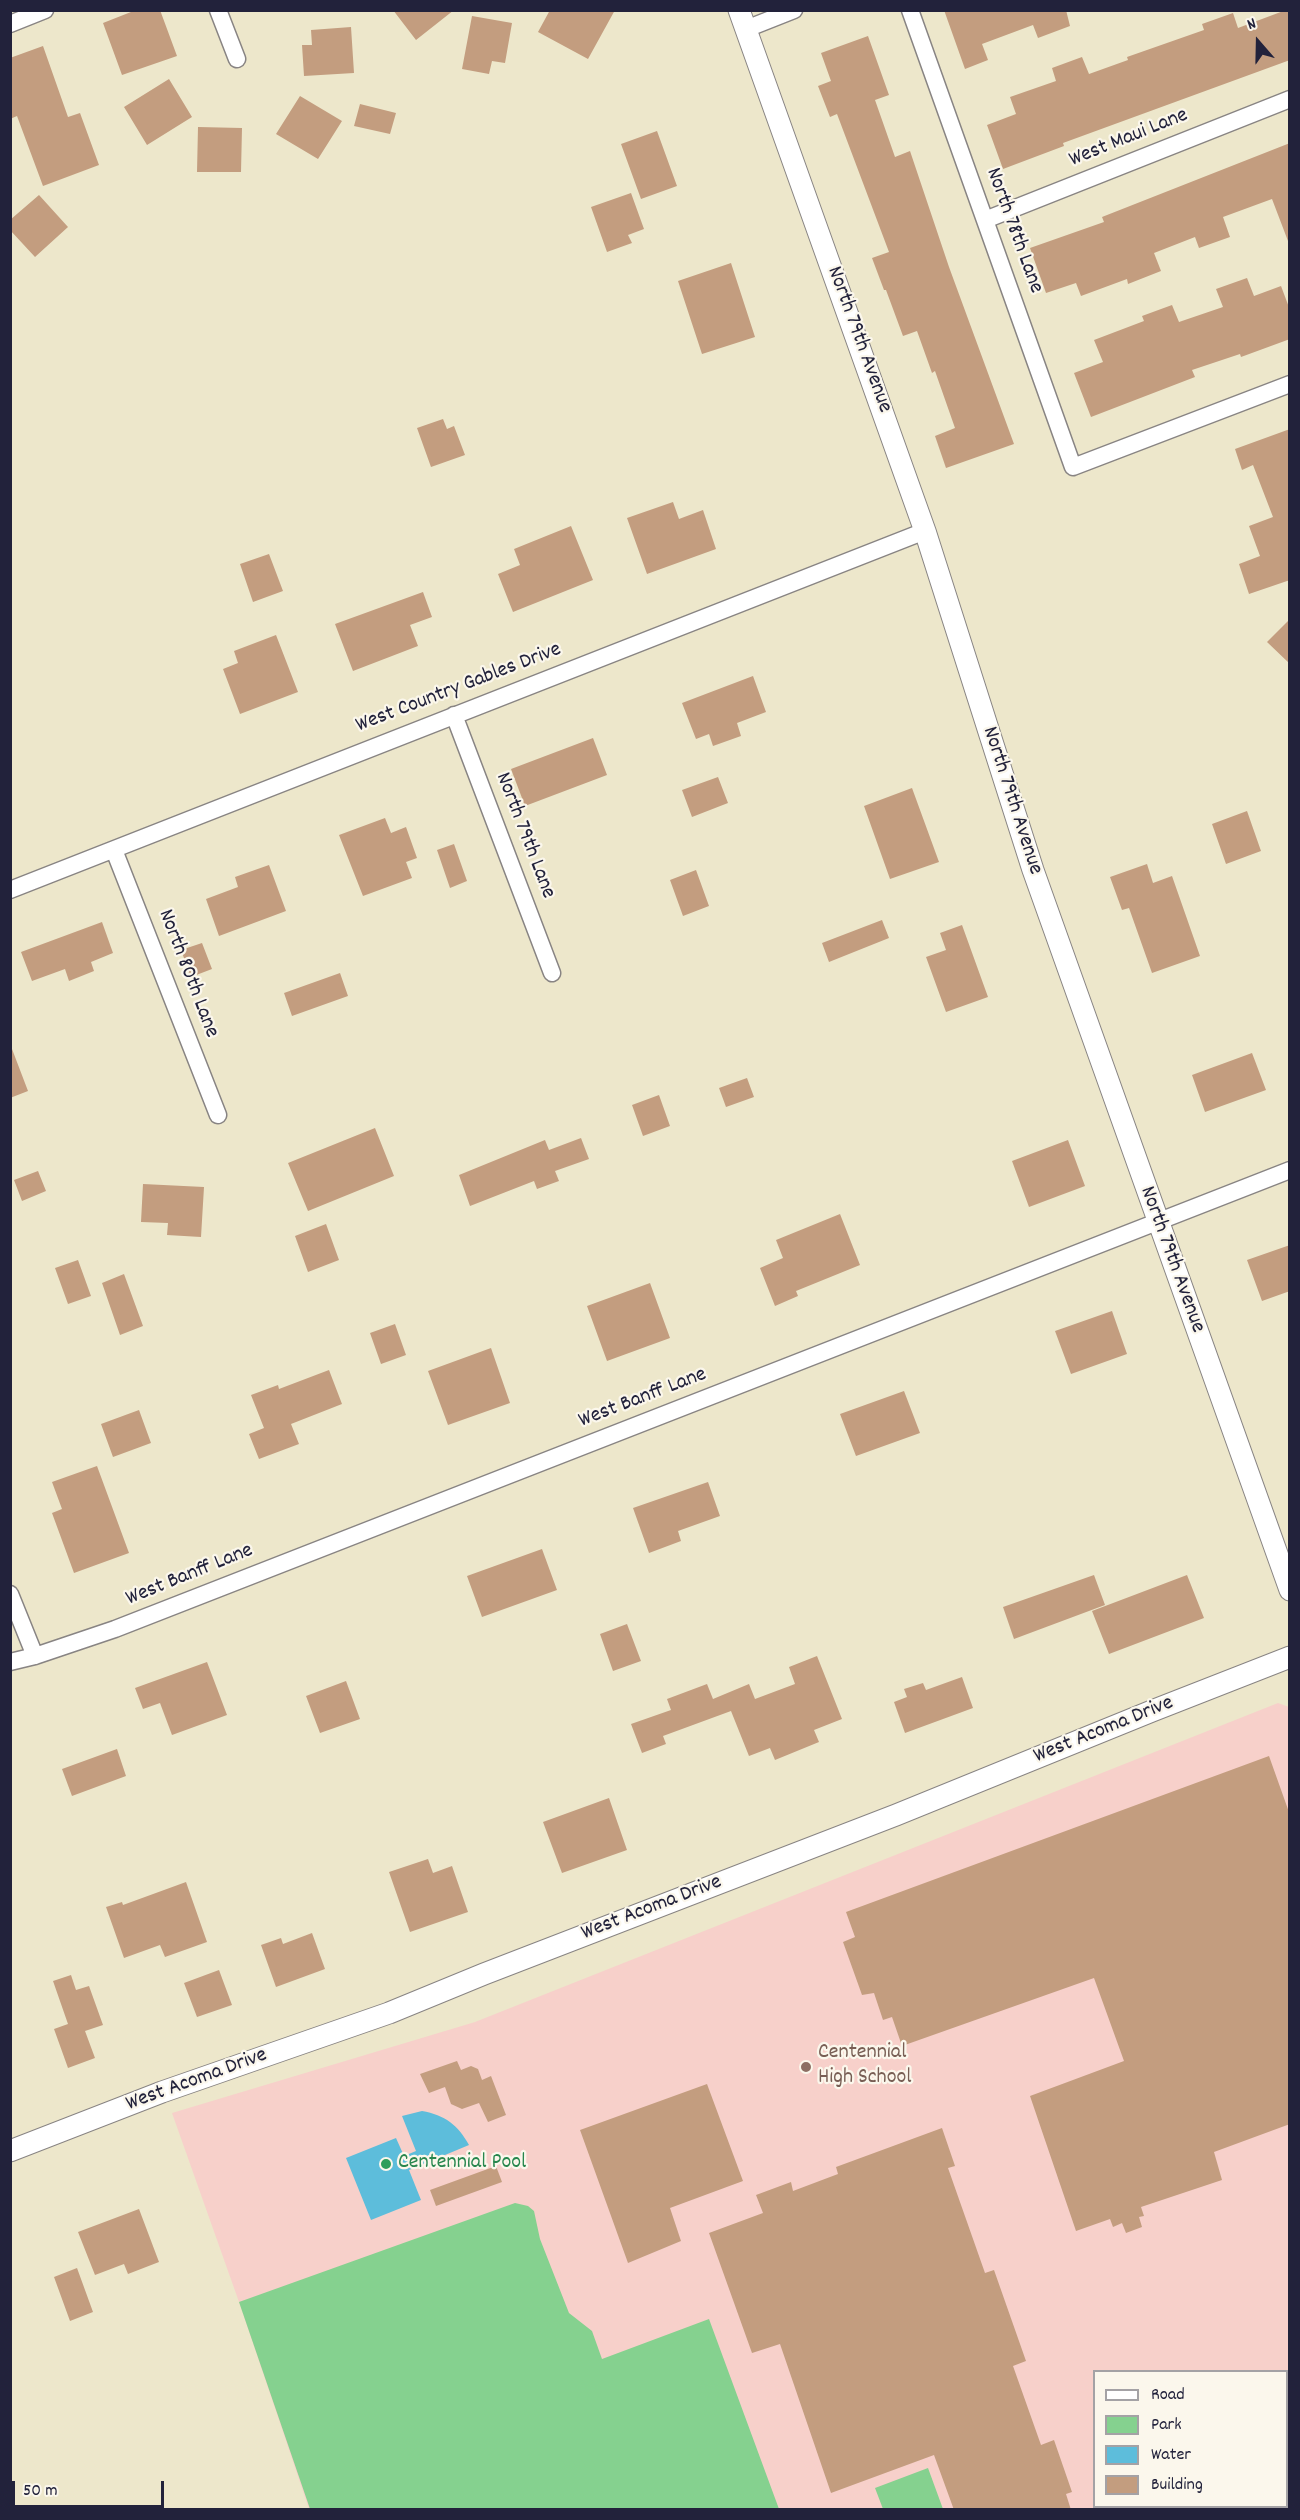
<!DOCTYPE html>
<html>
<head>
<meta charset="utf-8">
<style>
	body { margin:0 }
	#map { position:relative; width:1300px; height:2520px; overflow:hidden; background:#ede7cb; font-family:Dekko,sans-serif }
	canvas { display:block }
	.frame { position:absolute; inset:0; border:12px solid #22223b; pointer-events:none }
	.legend { position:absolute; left:1093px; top:2370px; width:195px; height:138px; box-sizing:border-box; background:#fbf7ec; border:2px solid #a4a2a5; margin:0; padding:8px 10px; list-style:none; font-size:18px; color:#22223b }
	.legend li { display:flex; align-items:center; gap:12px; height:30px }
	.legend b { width:30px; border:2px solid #a4a2a5 }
	.north { position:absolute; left:1228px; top:12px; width:60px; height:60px; -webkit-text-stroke:4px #fbf7ec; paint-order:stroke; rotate:340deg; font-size:16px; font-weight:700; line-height:24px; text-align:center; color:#22223b }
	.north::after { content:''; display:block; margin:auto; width:21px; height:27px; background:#22223b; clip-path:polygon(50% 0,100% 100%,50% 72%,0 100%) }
	.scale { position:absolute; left:12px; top:2481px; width:152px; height:27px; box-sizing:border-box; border:3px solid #22223b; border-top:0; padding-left:8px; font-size:18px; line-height:21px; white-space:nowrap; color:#22223b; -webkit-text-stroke:4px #fbf7ec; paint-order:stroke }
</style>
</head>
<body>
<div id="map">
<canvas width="1300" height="2520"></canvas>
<div class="frame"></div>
<ul class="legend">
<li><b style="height:8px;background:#fff"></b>Road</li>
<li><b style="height:16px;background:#85d18f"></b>Park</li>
<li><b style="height:16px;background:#5dbddb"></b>Water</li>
<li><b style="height:16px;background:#c39d7f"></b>Building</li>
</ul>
<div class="north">N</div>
<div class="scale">50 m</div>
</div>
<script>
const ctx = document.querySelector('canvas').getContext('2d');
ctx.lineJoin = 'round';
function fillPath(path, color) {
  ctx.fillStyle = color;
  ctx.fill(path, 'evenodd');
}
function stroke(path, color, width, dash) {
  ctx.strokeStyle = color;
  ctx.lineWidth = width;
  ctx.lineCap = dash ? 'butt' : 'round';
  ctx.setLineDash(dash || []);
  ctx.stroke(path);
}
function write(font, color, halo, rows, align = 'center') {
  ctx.font = font + ' Dekko,sans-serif';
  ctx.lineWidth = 4.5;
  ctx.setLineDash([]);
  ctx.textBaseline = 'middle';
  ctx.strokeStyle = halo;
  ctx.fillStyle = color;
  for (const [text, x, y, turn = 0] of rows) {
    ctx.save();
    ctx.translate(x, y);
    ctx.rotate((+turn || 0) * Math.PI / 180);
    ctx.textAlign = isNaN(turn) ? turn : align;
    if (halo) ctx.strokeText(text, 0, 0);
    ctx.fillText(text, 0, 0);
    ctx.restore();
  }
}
fillPath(new Path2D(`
	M 1278,1703 L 1289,1707 L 1289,2509 L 309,2509 L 239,2302 L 172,2113 L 475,2022 ZM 1094,2372 L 1286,2372 L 1286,2506 L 1094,2506 Z`), '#f7d0ca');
fillPath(new Path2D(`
	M 515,2203 L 528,2206 L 534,2211 L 540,2239 L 569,2313 L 592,2331 L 602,2359 L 709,2319 L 779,2509 L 310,2509 L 239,2302 Z
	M 928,2468 L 943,2509 L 883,2509 L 875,2488 Z`), '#85d18f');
fillPath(new Path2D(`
	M 422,2111 C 445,2115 458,2125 469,2145 L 409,2170 L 421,2200 L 371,2220 L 346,2158 L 396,2138 L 404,2156 L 416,2151 L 402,2116 Z`), '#5dbddb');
fillPath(new Path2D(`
	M 136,10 L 160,10 L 177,56 L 122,75 L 103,23 Z
	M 393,10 L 454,10 L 416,40 Z
	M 550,10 L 615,10 L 588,59 L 538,32 Z
	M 944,10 L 1066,10 L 1070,26 L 1038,38 L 1033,25 L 982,44 L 988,60 L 965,69 Z
	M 1286,10 L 1290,10 L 1290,60 L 1063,143 L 1064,146 L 1003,169 L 987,125 L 1016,114 L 1010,97 L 1056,81 L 1052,68 L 1082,57 L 1089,74 L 1128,60 L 1127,57 L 1204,30 L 1202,24 L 1233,13 L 1238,28 Z
	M 472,16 L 512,23 L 505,63 L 492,61 L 489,74 L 462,69 Z
	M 351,27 L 354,73 L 304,76 L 302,45 L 312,45 L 311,30 Z
	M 868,36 L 889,95 L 875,100 L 895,157 L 910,151 L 949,267 L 1014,444 L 946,468 L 935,436 L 955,428 L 935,371 L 932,373 L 917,331 L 903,336 L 886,290 L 884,290 L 872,258 L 889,252 L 837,114 L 830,117 L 818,86 L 831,81 L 821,53 Z
	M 43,46 L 68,117 L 80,113 L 99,165 L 43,186 L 17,116 L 10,119 L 10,58 Z
	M 169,79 L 192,117 L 147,145 L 124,107 Z
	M 300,96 L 342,121 L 318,159 L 276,134 Z
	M 360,104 L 396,113 L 390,134 L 354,126 Z
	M 198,127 L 242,128 L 241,172 L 197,172 Z
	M 657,131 L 677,186 L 641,199 L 621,144 Z
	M 1290,143 L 1290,241 L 1288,241 L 1272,199 L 1223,217 L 1230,237 L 1199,248 L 1195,237 L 1154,253 L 1161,271 L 1128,284 L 1127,279 L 1081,296 L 1076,283 L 1046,293 L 1030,248 L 1104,222 L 1102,217 Z
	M 631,193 L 644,229 L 628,235 L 632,243 L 607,252 L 591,207 Z
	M 39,195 L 68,227 L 35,257 L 10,230 L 10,220 Z
	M 731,263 L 755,337 L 702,354 L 678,281 Z
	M 1247,278 L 1254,296 L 1281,286 L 1290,310 L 1290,339 L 1241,357 L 1240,354 L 1192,370 L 1195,377 L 1091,417 L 1074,373 L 1103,362 L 1094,340 L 1144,321 L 1142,316 L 1172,305 L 1179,322 L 1223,307 L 1216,289 Z
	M 443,419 L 447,429 L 454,426 L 465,455 L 431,467 L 417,428 Z
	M 1290,429 L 1290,580 L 1249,594 L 1239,564 L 1260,556 L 1249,526 L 1273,517 L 1253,465 L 1242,470 L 1235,449 Z
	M 673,502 L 679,519 L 703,510 L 716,549 L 647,574 L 627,518 Z
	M 571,526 L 593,580 L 513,612 L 498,574 L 520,565 L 514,549 Z
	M 269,554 L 283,591 L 253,602 L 240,564 Z
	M 423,592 L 432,617 L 410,625 L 418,646 L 353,671 L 335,624 Z
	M 1290,619 L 1290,664 L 1267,642 Z
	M 276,635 L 298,692 L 240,714 L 223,669 L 238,663 L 234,651 Z
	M 753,676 L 766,712 L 737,723 L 741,736 L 713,746 L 709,734 L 696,739 L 682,703 Z
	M 593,738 L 607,775 L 525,806 L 511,769 Z
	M 718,777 L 728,803 L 692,817 L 682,790 Z
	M 912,788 L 939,862 L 890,879 L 864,806 Z
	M 1247,811 L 1261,851 L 1226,864 L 1212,824 Z
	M 385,818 L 391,833 L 406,827 L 417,858 L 406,862 L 412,878 L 363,896 L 339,835 Z
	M 454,844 L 467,881 L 450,888 L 437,850 Z
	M 1147,864 L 1153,883 L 1172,876 L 1200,956 L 1152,973 L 1129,908 L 1122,910 L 1110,877 Z
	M 269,865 L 286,911 L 219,936 L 206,899 L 238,887 L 235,877 Z
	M 696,870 L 709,906 L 683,916 L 670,880 Z
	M 882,920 L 889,938 L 829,962 L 822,943 Z
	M 102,922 L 113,953 L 91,962 L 94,971 L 69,981 L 65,969 L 32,981 L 21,952 Z
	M 962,925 L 988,997 L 946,1012 L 926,957 L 946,950 L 940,933 Z
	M 202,943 L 212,969 L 191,977 L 181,950 Z
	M 340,973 L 348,996 L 292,1016 L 284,993 Z
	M 10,1049 L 12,1049 L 28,1091 L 10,1098 Z
	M 1252,1053 L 1266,1090 L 1205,1112 L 1192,1075 Z
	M 747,1078 L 754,1097 L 726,1107 L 719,1088 Z
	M 659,1095 L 670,1126 L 643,1136 L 632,1105 Z
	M 375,1128 L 394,1176 L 308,1211 L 288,1163 Z
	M 581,1138 L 589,1159 L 555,1171 L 559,1181 L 537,1189 L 534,1181 L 470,1206 L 459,1175 L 545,1140 L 549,1150 Z
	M 1068,1140 L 1085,1186 L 1029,1207 L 1012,1161 Z
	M 38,1171 L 46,1191 L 22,1201 L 14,1180 Z
	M 143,1184 L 204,1187 L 201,1237 L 167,1235 L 168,1223 L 141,1222 Z
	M 840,1214 L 860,1265 L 796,1291 L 798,1296 L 775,1306 L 760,1268 L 783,1258 L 776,1240 Z
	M 326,1224 L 339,1260 L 308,1272 L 295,1236 Z
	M 1290,1245 L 1290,1291 L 1262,1301 L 1247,1260 Z
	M 78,1260 L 91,1296 L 68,1304 L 55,1268 Z
	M 124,1274 L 143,1326 L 120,1335 L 102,1283 Z
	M 650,1283 L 670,1338 L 607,1361 L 587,1306 Z
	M 1112,1311 L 1127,1354 L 1071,1374 L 1055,1331 Z
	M 395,1324 L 406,1355 L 381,1364 L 370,1333 Z
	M 491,1348 L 510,1403 L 448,1425 L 428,1371 Z
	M 329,1370 L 342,1404 L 291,1424 L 299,1444 L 259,1459 L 249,1434 L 264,1428 L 251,1395 L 278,1385 L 279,1389 Z
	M 904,1391 L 920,1433 L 856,1456 L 840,1414 Z
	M 139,1410 L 151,1443 L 113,1457 L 101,1424 Z
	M 97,1466 L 129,1553 L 74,1573 L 52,1513 L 62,1509 L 52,1482 Z
	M 708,1482 L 720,1516 L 678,1531 L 681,1541 L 649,1553 L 633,1508 Z
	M 542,1549 L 557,1590 L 482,1617 L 467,1576 Z
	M 1094,1575 L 1105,1605 L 1014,1639 L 1003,1607 Z
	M 1187,1575 L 1204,1618 L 1109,1654 L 1092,1611 Z
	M 627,1624 L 641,1661 L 613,1671 L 600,1634 Z
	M 817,1656 L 842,1719 L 814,1730 L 819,1742 L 775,1760 L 770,1748 L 749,1756 L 731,1711 L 663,1736 L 666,1744 L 642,1753 L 631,1724 L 671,1710 L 667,1699 L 707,1684 L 713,1699 L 749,1684 L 755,1699 L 795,1684 L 789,1667 Z
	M 207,1662 L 227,1715 L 172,1735 L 160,1703 L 143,1709 L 135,1688 Z
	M 962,1677 L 973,1708 L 905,1733 L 894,1702 L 907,1697 L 904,1689 L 923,1683 L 926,1690 Z
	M 346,1681 L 360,1719 L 320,1733 L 306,1696 Z
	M 117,1749 L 126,1776 L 72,1796 L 62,1769 Z
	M 1269,1756 L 1290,1815 L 1290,2124 L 1214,2152 L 1222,2180 L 1141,2207 L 1144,2216 L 1139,2217 L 1142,2227 L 1126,2233 L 1122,2223 L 1113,2227 L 1110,2219 L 1076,2231 L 1030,2096 L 1124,2061 L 1094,1978 L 902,2046 L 892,2017 L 883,2020 L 874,1993 L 862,1995 L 843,1942 L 855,1937 L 846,1912 Z
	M 609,1798 L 627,1850 L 562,1873 L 543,1822 Z
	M 428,1859 L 433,1873 L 452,1866 L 468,1912 L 410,1932 L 389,1872 Z
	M 186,1882 L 207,1942 L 165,1957 L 160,1945 L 124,1958 L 106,1907 L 122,1902 L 123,1905 Z
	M 312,1933 L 325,1969 L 276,1987 L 261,1945 L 281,1938 L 283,1944 Z
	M 219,1970 L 232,2005 L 197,2017 L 184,1983 Z
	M 71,1975 L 76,1990 L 89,1986 L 103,2025 L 85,2031 L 95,2058 L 68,2068 L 54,2029 L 68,2024 L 53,1981 Z
	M 457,2061 L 461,2070 L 471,2066 L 478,2069 L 482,2080 L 491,2076 L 506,2115 L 488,2122 L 479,2103 L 462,2109 L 451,2104 L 445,2087 L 429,2093 L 420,2074 Z
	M 707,2084 L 743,2181 L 670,2208 L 681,2241 L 628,2263 L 580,2130 Z
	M 942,2128 L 955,2166 L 948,2168 L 985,2273 L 994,2270 L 1026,2361 L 1013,2366 L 1041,2445 L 1054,2440 L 1072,2492 L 1066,2494 L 1071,2510 L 954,2510 L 934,2455 L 831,2493 L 780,2344 L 752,2353 L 709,2233 L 763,2213 L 756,2195 L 791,2182 L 793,2191 L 838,2174 L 836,2167 Z
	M 496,2166 L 502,2182 L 436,2206 L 430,2190 Z
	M 139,2209 L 159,2262 L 128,2274 L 124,2264 L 95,2275 L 78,2232 Z
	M 77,2268 L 93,2312 L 70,2321 L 54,2277 Z`), '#c39d7f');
const minor = new Path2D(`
	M 218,10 L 237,59
	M 910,10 L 1073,467 L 1290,384
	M 10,24 L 45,10
	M 746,29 L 794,10
	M 985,220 L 1290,99
	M 454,715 L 552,973
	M 114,850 L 218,1115
	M 10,890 L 925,531
	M 10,1594 L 35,1656
	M 10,1662 L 35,1656 L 115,1629 L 1290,1170`);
const tertiary = new Path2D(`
	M 739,10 L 925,531 L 1033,870 L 1290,1590
	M 10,2151 L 162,2092 L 389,2013 L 484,1974 L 896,1815 L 1152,1711 L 1290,1657`);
stroke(minor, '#888483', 19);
stroke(tertiary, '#888483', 23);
stroke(minor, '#fff', 16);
stroke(tertiary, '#fff', 21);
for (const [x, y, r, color] of [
	[806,2067,6,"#8d6e63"],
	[386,2164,6,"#2e9e5b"]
]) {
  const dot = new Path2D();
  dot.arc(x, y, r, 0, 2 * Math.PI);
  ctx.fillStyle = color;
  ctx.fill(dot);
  stroke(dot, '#fbf7ec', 2);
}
write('22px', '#22223b', '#fbf7ec', [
	["West Maui Lane",1129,139,-22],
	["North 78th Lane",1013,231,70],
	["North 79th Avenue",858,340,70],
	["West Country Gables Drive",459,689,-21],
	["North 79th Avenue",1011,801,72],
	["North 79th Lane",524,836,69],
	["North 80th Lane",187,974,69],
	["North 79th Avenue",1171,1260,70],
	["West Banff Lane",643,1399,-21],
	["West Banff Lane",190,1576,-22],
	["West Acoma Drive",1104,1731,-22],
	["West Acoma Drive",652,1909,-21],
	["West Acoma Drive",197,2081,-20]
]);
write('22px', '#785e54', '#fbf7ec', [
	["Centennial",818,2054],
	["High School",818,2079]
], 'left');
write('22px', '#27864d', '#fbf7ec', [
	["Centennial Pool",398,2164]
], 'left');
</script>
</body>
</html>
